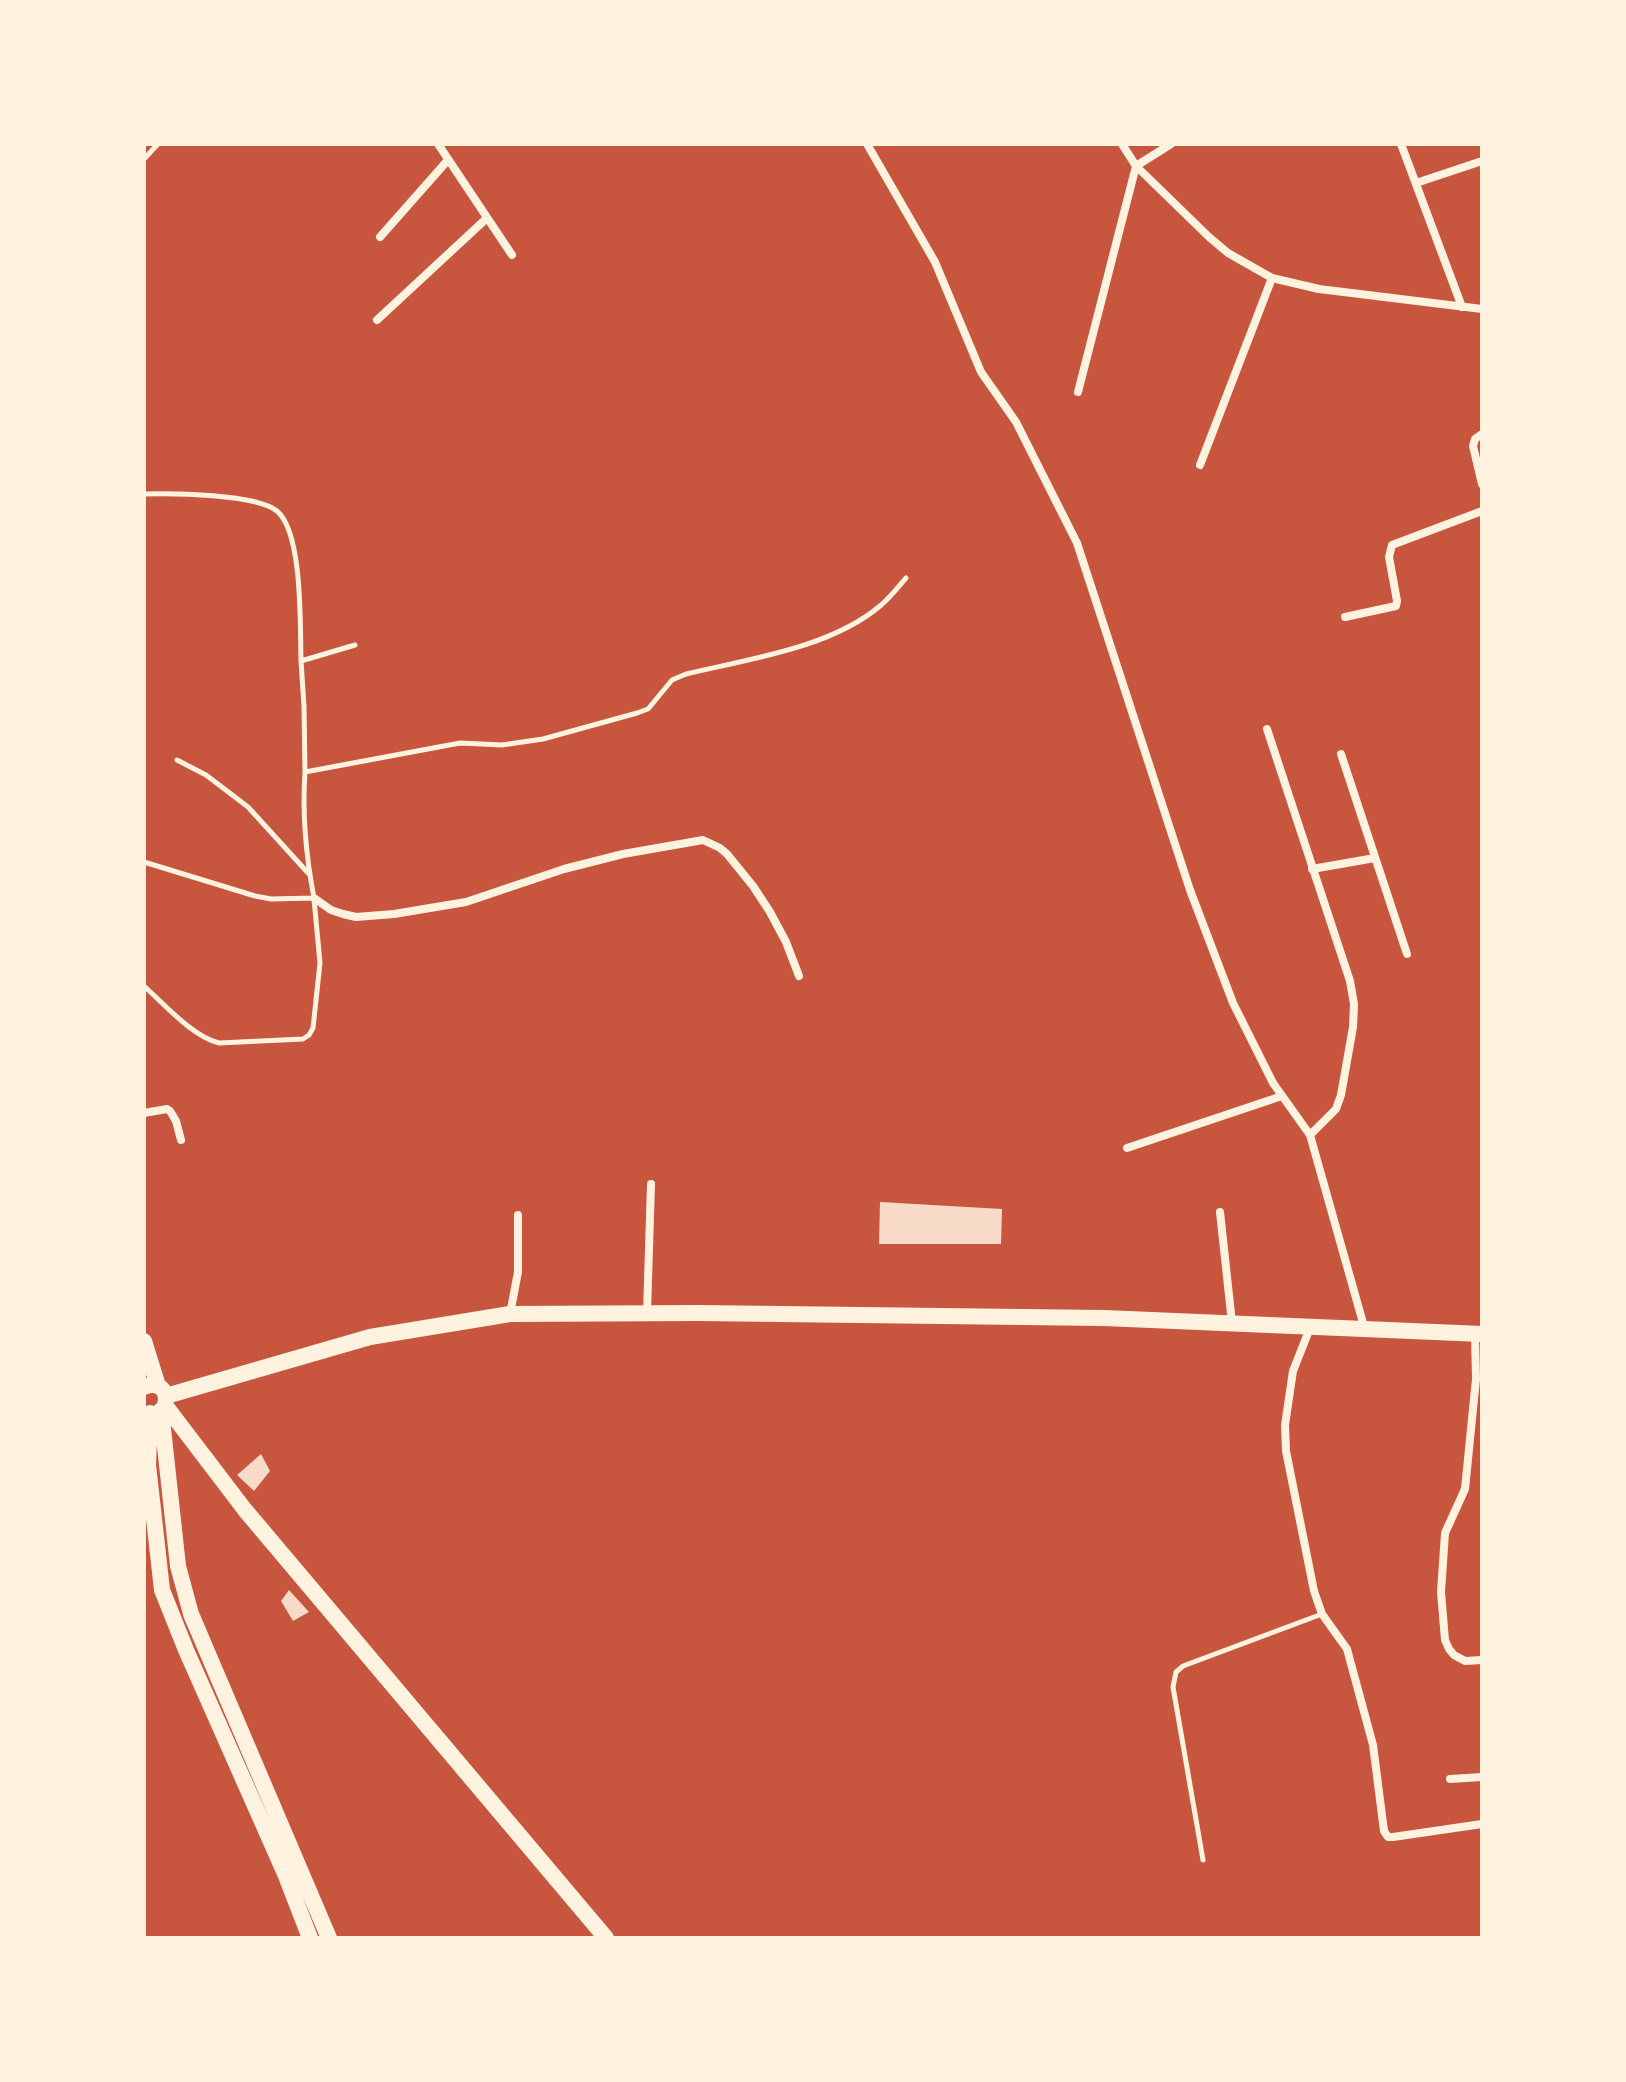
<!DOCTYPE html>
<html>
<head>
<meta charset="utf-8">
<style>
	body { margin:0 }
	#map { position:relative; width:1626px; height:2082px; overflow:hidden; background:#c8553d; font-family:"Noto Sans",sans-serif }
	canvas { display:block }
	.frame { position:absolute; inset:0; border:146px solid #fff3e0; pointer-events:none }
</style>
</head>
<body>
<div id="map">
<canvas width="1626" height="2082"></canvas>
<div class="frame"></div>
</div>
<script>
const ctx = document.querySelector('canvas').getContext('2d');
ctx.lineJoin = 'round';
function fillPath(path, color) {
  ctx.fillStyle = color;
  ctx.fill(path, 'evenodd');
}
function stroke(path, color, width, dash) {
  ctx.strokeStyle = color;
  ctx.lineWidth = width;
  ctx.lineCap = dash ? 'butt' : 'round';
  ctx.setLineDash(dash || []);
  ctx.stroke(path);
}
fillPath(new Path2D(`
	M 880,1202 L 1002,1209 L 1001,1244 L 879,1244 Z
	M 261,1454 L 270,1471 L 254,1491 L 237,1475 Z
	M 289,1590 L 309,1612 L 293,1621 L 281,1601 Z`), '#f7dbc8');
stroke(new Path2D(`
	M 144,159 L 158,144
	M 144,494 C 172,493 256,494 277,511 C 303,533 300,627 301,661
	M 177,760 L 206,775 L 248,807 L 309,874
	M 305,772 L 304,706 L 301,661 L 355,645
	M 144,862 L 255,896 L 271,899 L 314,898 C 306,856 302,814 305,772 L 460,743 L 502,745 L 543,739 L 637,713 L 648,709 L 672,680 L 686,674 C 749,659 830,648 880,606 C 890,598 898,587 906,578
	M 144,986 C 164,1004 193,1037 219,1043 L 303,1039 L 309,1035 L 313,1028 L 320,963 L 314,899
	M 1203,1860 L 1173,1687 L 1176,1672 L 1183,1666 L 1322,1614`), '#fff3e0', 5);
stroke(new Path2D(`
	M 438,144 L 512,255
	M 867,144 L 935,262 L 981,372 L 1016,422 L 1077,543 L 1190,890 L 1233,1003 L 1273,1083 L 1310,1135 L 1365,1330
	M 1122,144 L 1136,166 L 1209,237 L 1228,253 L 1272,278 L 1319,289 L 1482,309
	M 1401,144 L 1462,307
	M 1416,183 L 1482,161
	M 380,237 L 448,160
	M 377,320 L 487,218
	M 1078,392 L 1136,166 L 1171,144
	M 1482,434 L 1475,439 L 1473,446 L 1482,484
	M 1200,465 L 1272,278
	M 1345,617 L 1396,606 L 1397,601 L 1389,557 L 1392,545 L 1482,511
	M 1267,729 L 1350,981 L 1354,1004 L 1353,1027 L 1341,1095 L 1336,1109 L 1310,1135
	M 1341,754 L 1407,954
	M 1312,869 L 1375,858
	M 314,898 L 331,910 L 343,914 L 356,917 L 394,914 L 466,902 L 564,869 L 623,854 L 703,840 L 720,848 L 727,854 L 753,886 L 770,912 L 786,942 L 799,976
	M 144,1113 L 167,1109 L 170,1111 L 176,1121 L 181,1140
	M 1127,1148 L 1282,1096
	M 1220,1212 L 1232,1323
	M 647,1313 L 651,1184
	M 510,1314 L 518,1272 L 518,1215
	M 1310,1328 L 1293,1371 L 1285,1425 L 1286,1451 L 1314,1591 L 1322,1614 L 1347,1649 L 1373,1745 L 1384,1831 L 1388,1837 L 1393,1837 L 1482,1824
	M 1475,1334 L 1476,1379 L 1465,1489 L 1445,1533 L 1441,1592 L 1445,1640 L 1449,1649 L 1454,1655 L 1465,1661 L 1482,1660
	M 1450,1779 L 1482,1777`), '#fff3e0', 8);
stroke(new Path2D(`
	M 144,1341 L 158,1386
	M 144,1387 C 158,1381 169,1390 165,1405
	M 166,1396 L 370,1337 L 510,1314 L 698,1313 L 1104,1318 L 1482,1334
	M 165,1405 L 245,1510 L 606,1938
	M 161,1410 L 178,1566 L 191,1614 L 329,1938
	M 150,1413 L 148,1465 L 162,1590 L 186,1650 L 286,1876 L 310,1938`), '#fff3e0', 16);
</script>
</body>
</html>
